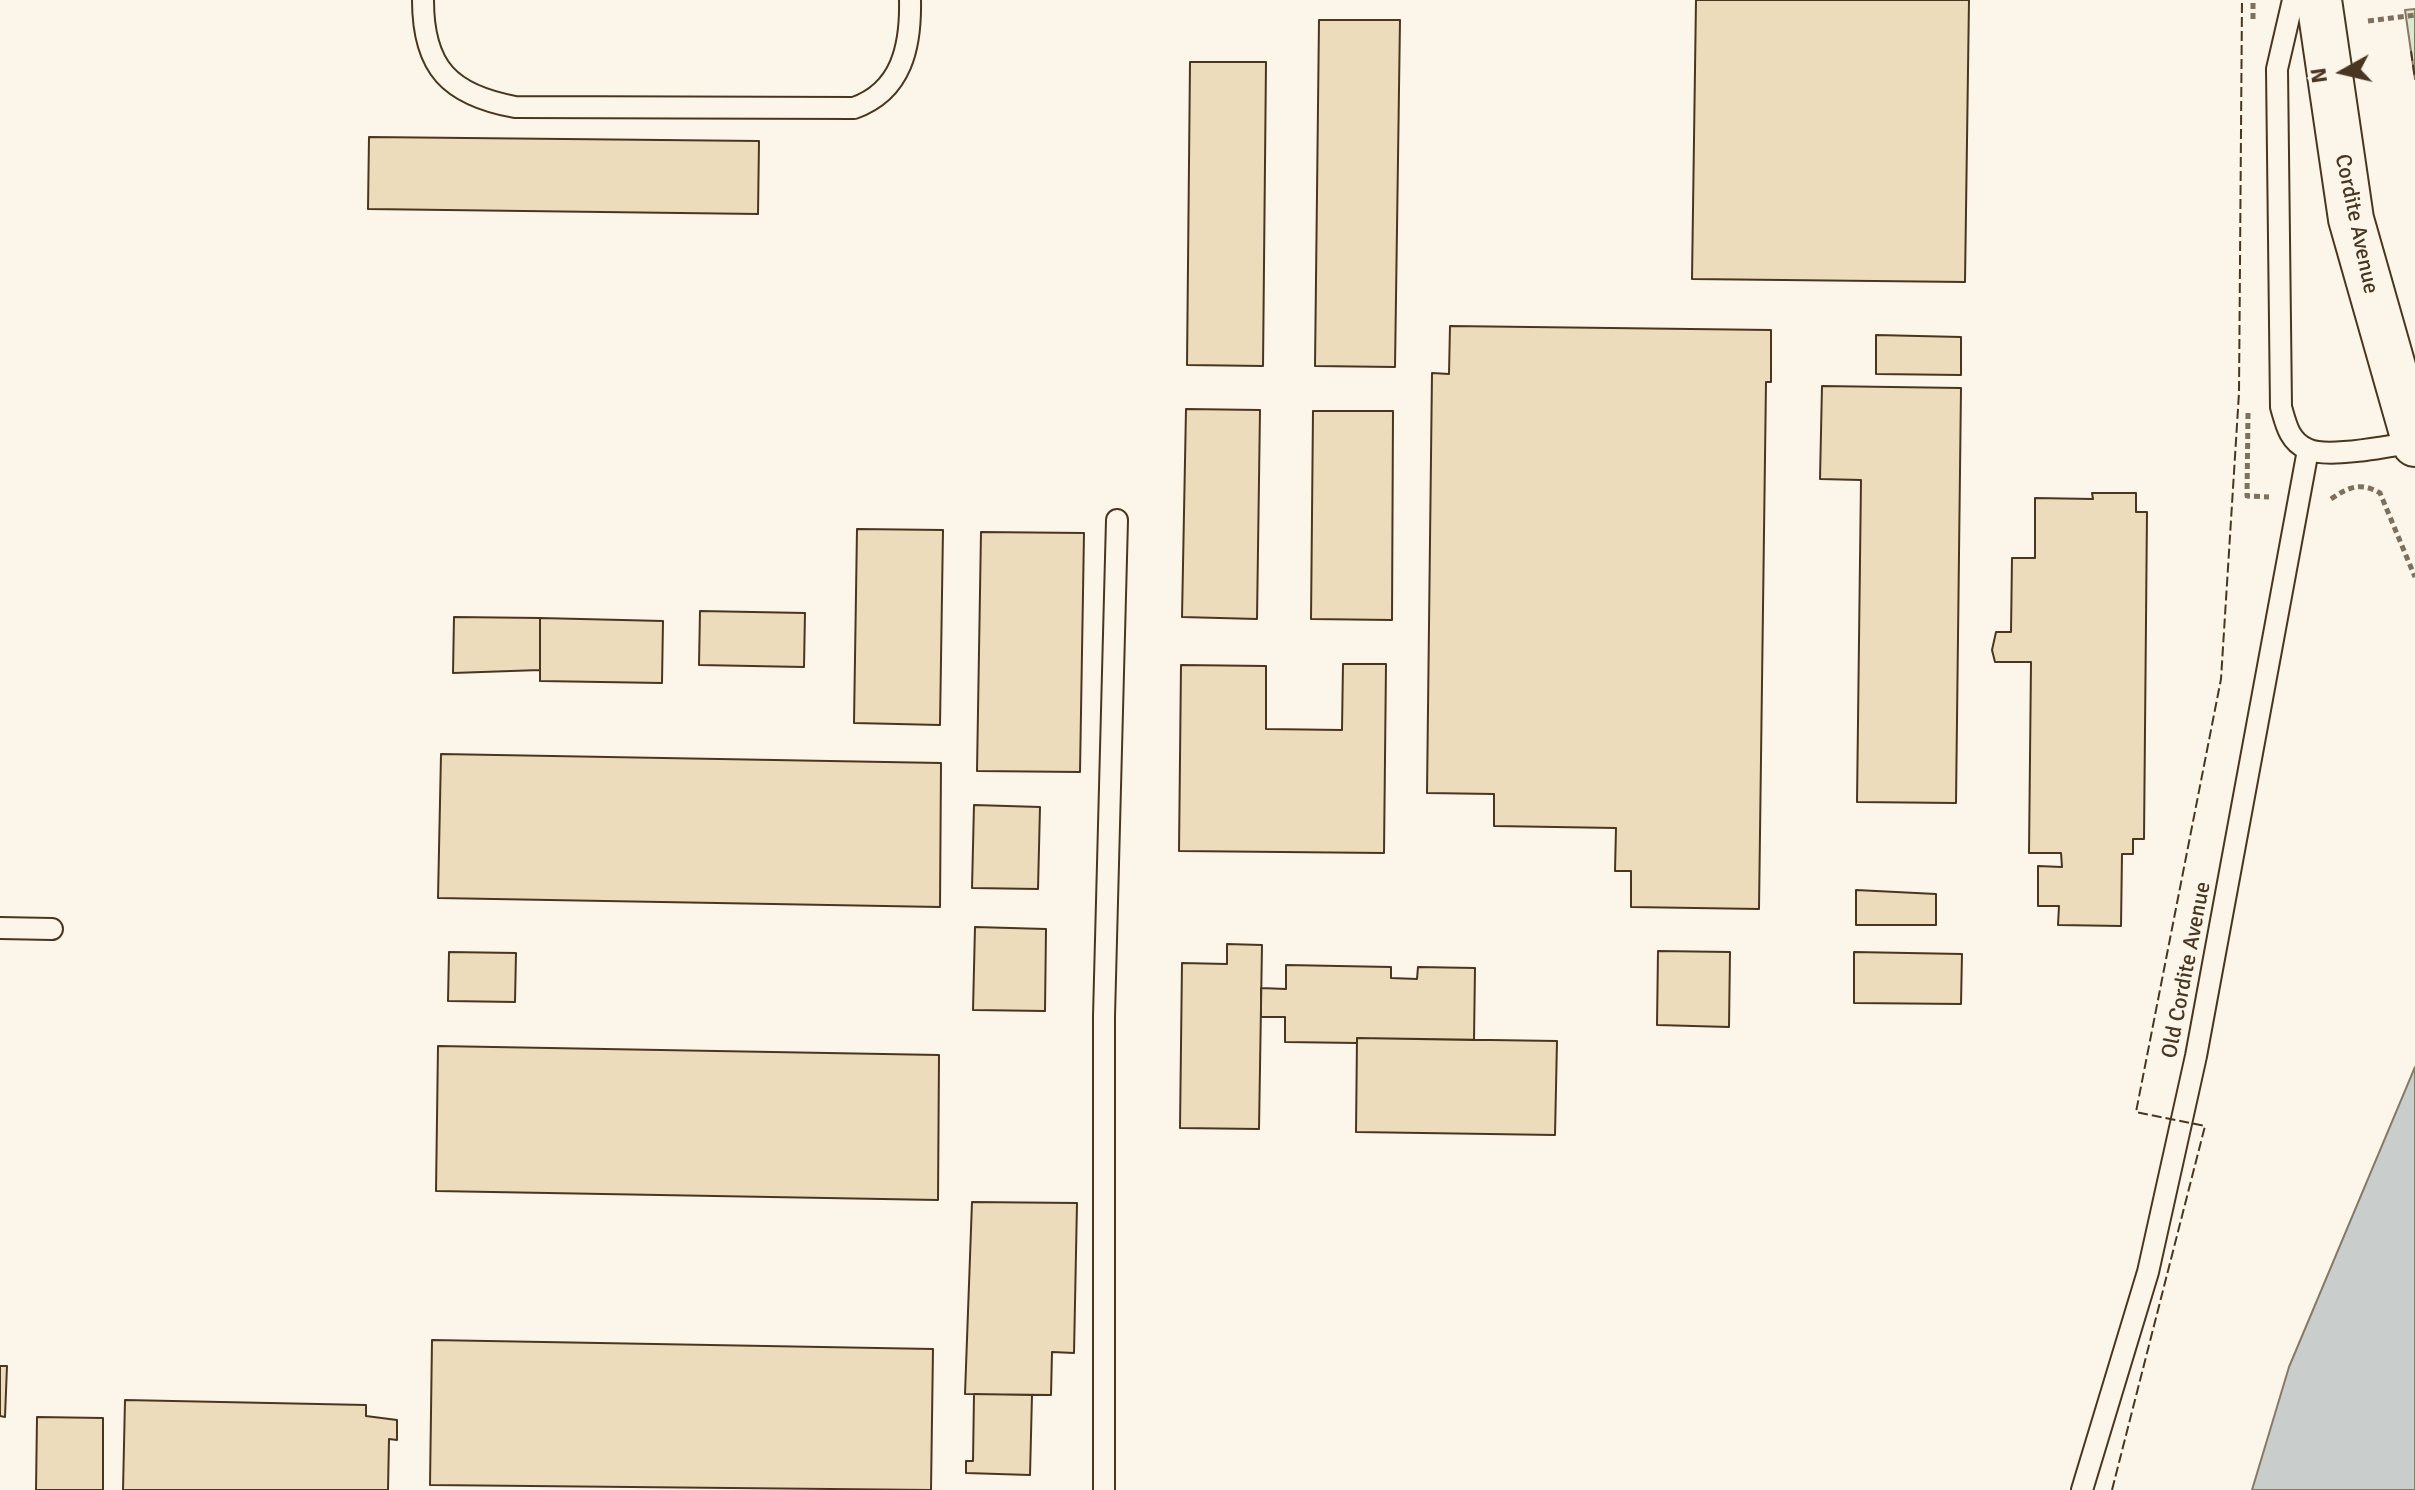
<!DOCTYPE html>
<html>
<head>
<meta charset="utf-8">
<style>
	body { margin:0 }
	#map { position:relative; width:2415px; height:1490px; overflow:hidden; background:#fbf6e9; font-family:Signika,sans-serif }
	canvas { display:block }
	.north { position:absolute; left:2303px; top:32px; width:80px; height:80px; -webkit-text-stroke:6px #fbf6e9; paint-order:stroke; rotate:262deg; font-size:22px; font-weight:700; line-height:32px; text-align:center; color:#4a3520 }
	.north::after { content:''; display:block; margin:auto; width:28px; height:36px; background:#4a3520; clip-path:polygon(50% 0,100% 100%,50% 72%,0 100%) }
</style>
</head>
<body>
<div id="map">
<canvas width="2415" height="1490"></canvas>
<div class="north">N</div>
</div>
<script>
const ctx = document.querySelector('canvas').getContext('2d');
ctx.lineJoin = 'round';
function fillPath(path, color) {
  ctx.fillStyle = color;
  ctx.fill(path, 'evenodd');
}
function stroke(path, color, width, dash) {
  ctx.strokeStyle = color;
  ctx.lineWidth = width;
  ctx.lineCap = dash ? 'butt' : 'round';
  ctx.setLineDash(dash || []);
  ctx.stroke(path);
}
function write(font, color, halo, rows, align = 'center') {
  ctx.font = font + ' Signika,sans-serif';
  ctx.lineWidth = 6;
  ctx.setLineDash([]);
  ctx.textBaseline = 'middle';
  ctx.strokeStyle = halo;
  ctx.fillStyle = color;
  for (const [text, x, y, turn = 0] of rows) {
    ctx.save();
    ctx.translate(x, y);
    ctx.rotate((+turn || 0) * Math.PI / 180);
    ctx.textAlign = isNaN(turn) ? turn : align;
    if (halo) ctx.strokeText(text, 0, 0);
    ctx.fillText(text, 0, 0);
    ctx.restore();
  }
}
const green = new Path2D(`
	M 2415,9 L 2415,79 L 2405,10 Z`);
fillPath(green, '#dce7d0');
stroke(green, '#887966', 2);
const water = new Path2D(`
	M 2415,1067 L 2415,1490 L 2252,1490 L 2289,1367 Z`);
fillPath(water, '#c9cecd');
stroke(water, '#887966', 2);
const building = new Path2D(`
	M 1696,0 L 1969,0 L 1965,282 L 1692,279 Z
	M 1319,20 L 1400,20 L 1395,367 L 1315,366 Z
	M 1190,62 L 1266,62 L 1263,366 L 1187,365 Z
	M 369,137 L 759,141 L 758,214 L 368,209 Z
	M 1450,326 L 1771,330 L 1771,382 L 1766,382 L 1759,909 L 1631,907 L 1631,871 L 1615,871 L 1616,828 L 1494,826 L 1494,794 L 1427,793 L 1432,373 L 1449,374 Z
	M 1876,335 L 1961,337 L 1961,375 L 1876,374 Z
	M 1822,386 L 1961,388 L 1956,803 L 1857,802 L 1861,480 L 1820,479 Z
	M 1186,409 L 1260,410 L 1257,619 L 1182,617 Z
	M 1313,411 L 1393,411 L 1392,620 L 1311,619 Z
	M 2092,493 L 2136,493 L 2136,512 L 2147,512 L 2144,839 L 2133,839 L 2133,854 L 2122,854 L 2121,926 L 2058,925 L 2059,906 L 2038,906 L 2038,866 L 2062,867 L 2061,853 L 2029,853 L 2031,662 L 1995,662 L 1992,650 L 1996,632 L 2011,632 L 2012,558 L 2035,558 L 2035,498 L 2093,499 Z
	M 857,529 L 943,530 L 940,725 L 854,723 Z
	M 981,532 L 1084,533 L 1080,772 L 977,771 Z
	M 700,611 L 805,613 L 804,667 L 699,665 Z
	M 454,617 L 540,618 L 540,670 L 453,673 Z
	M 540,618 L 663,621 L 662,683 L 540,681 Z
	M 1343,664 L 1386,664 L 1384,853 L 1179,851 L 1181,665 L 1266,666 L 1266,729 L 1342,730 Z
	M 441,754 L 941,763 L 940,907 L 438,898 Z
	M 974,805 L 1040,807 L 1038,889 L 972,888 Z
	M 1856,890 L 1936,894 L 1936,925 L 1856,925 Z
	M 975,927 L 1046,929 L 1045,1011 L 973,1010 Z
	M 1227,944 L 1262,945 L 1259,1129 L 1180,1128 L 1182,963 L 1227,964 Z
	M 1658,951 L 1730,952 L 1729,1027 L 1657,1025 Z
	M 449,952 L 516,953 L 515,1002 L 448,1001 Z
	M 1854,952 L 1962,954 L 1961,1004 L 1854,1003 Z
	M 1286,965 L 1391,967 L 1391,978 L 1417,979 L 1418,967 L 1475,968 L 1474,1040 L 1357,1038 L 1357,1043 L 1285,1042 L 1285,1017 L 1261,1017 L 1261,988 L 1286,989 Z
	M 1357,1038 L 1557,1041 L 1555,1135 L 1356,1132 Z
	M 438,1046 L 939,1055 L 938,1200 L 436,1191 Z
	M 972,1202 L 1077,1203 L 1074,1353 L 1052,1352 L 1051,1395 L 965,1394 Z
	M 432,1340 L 933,1349 L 931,1490 L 430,1485 Z
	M 0,1366 L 7,1366 L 5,1417 L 0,1416 Z
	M 974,1394 L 1032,1395 L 1030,1475 L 966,1473 L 966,1461 L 973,1461 Z
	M 125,1400 L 366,1405 L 366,1416 L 397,1420 L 397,1440 L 389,1439 L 388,1490 L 123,1490 Z
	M 37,1417 L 103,1418 L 103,1490 L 36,1490 Z`);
fillPath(building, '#ecdcbc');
stroke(building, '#4a3520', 2);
const service = new Path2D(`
	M 423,0 C 423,68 450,95 515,107 L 854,108 C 902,91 911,46 910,0
	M 2293,0 L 2277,69 L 2281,407 C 2286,424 2289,441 2307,449 C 2327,459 2391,446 2414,442
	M 0,928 L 52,929
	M 1104,1490 L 1104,1016 L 1117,520
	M 2082,1490 L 2148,1272 L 2196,1056 L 2308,450`);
const primary = new Path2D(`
	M 2319,0 L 2351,219 L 2415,444`);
stroke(service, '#4a3520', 24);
stroke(primary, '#4a3520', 48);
stroke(new Path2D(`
	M 2253,19 L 2253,0
	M 2368,21 L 2415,15
	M 2248,413 L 2247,496 L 2269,497
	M 2331,499 C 2347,488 2360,481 2380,493 L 2415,577`), '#7f6f5c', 5, [6, 4]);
stroke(service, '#fbf6e9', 20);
stroke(primary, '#fbf6e9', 44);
stroke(new Path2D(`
	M 2411,51 L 2415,79
	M 2112,1490 L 2205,1126 L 2136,1112 L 2221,679 L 2239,393 L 2242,0`), '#4a3520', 2, [10, 4]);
write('22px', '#4a3520', '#fbf6e9', [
	["Cordite Avenue",2356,224,78],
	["Old Cordite Avenue",2187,970,-79]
]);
</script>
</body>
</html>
